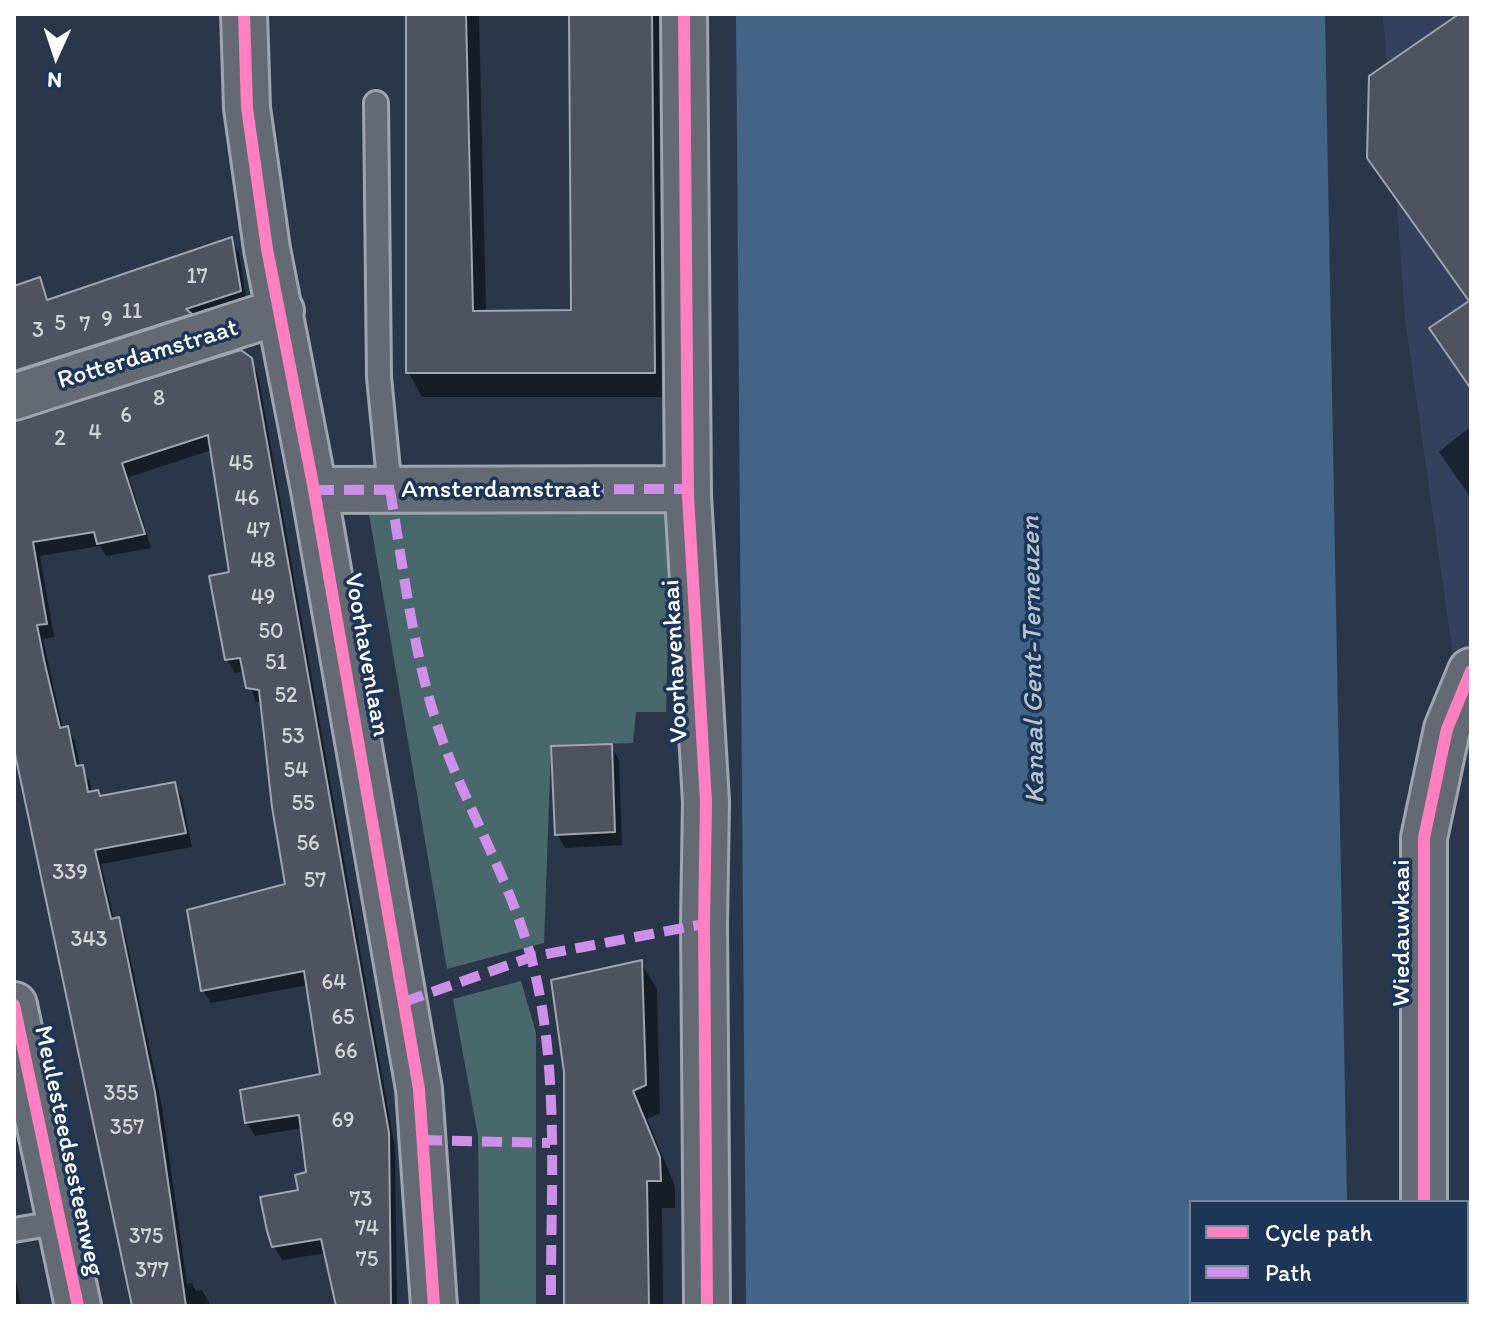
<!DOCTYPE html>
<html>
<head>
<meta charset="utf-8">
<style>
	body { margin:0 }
	#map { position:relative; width:1485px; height:1320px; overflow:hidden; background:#2a374a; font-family:Itim,sans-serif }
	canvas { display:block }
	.frame { position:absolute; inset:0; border:16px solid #fff; pointer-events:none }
	.legend { position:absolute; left:1189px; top:1200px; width:280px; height:104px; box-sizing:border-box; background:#1d3557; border:2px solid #77869a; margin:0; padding:10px 14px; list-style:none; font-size:24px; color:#fff }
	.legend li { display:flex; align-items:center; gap:16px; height:40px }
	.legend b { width:40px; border:2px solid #77869a }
	.north { position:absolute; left:16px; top:16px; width:80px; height:80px; -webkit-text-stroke:6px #1d3557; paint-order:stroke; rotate:183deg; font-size:22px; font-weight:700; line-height:32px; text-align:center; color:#fff }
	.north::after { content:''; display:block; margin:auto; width:28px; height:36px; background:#fff; clip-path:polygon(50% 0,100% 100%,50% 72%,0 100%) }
</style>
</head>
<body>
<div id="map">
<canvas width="1485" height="1320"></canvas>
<div class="frame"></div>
<ul class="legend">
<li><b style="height:10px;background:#ff80c0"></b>Cycle path</li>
<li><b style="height:10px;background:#ce8fe9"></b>Path</li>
</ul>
<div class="north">N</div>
</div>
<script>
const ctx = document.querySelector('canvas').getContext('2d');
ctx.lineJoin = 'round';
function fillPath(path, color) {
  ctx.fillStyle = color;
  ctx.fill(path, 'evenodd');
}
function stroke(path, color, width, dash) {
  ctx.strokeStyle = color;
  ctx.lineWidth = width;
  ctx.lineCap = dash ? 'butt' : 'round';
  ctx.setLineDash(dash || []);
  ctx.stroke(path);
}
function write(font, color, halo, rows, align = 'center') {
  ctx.font = font + ' Itim,sans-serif';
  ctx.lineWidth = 7;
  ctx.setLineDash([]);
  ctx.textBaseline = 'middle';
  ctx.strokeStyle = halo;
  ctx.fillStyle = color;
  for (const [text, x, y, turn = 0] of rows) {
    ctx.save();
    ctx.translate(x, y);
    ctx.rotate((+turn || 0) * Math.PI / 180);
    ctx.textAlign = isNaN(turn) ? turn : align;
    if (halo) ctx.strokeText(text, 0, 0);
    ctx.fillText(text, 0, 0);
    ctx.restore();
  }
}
fillPath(new Path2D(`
	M 1383,14 L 1471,14 L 1471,781 L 1405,319 Z`), '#33415d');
fillPath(new Path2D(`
	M 368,508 L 671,513 L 666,712 L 636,712 L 633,743 L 551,746 L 544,943 L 447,969 Z
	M 521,981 L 536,1033 L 536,1306 L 480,1306 L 478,1136 L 453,999 Z`), '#49686c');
fillPath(new Path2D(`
	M 736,14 L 1325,14 L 1347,1202 L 1191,1202 L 1191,1302 L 1348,1302 L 1349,1306 L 746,1306 Z`), '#436486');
fillPath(new Path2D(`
	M 407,14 L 479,14 L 486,313 L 574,312 L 571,14 L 664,14 L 668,397 L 422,397 L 408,372 Z
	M 1463,14 L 1471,14 L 1471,390 L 1431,329 L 1470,303 L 1369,158 Z
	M 231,240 L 239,253 L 247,304 L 14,389 L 14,288 L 39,279 L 49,301 Z
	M 250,360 L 258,374 L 395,1148 L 397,1306 L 337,1306 L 326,1253 L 282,1260 L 274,1246 L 309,1174 L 303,1128 L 255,1136 L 247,1123 L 242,1092 L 322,1076 L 308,985 L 211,1003 L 203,990 L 288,885 L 263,702 L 256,702 L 244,671 L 235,673 L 227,660 L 231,574 L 212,450 L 129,477 L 151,548 L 106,556 L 100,546 L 40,556 L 54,637 L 43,639 L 63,729 L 67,728 L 75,741 L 80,768 L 90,781 L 92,793 L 101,798 L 174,785 L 182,798 L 192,847 L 101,864 L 114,920 L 118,919 L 125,933 L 162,1107 L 187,1284 L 192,1283 L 196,1291 L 202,1290 L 211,1306 L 134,1306 L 14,731 L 14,423 Z
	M 1471,426 L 1471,498 L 1439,452 Z
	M 611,746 L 619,760 L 622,845 L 565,848 L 557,834 Z
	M 641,962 L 657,989 L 660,1113 L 647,1119 L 675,1186 L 675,1208 L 662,1208 L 663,1306 L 567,1306 Z
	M 14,1270 L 21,1306 L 14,1306 Z`), '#0007');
const building = new Path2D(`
	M 406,14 L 466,14 L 473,311 L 571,310 L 569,14 L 652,14 L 655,373 L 406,373 Z
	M 1459,14 L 1471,14 L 1471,389 L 1429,328 L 1469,301 L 1367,158 L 1369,76 Z
	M 232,237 L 241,291 L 186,309 L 192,314 L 14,371 L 14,286 L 40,277 L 47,300 Z
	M 241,350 L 252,358 L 389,1133 L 391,1306 L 336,1306 L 321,1239 L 272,1247 L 267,1231 L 260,1197 L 298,1190 L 295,1175 L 306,1172 L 299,1115 L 245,1123 L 240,1090 L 320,1074 L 304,971 L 201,991 L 187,910 L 285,884 L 272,807 L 259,690 L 246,688 L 240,658 L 225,660 L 209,576 L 229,572 L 208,435 L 122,463 L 145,534 L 97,544 L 94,532 L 33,542 L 47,624 L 37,625 L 44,660 L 60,728 L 68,726 L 76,766 L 83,765 L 88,792 L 98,790 L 100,796 L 175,782 L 186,833 L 95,850 L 111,919 L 119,917 L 155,1092 L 186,1306 L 132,1306 L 14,749 L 14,421 Z
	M 612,744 L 615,832 L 555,835 L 551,746 Z
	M 642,960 L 646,1085 L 633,1091 L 660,1157 L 661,1181 L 647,1181 L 649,1306 L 564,1306 L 564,1072 L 551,980 Z`);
fillPath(building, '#4e535f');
stroke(building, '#9fa5ae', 2);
const lane = new Path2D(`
	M 376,103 L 379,377 L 390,490
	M 14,1230 L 61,1222`);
const street = new Path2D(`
	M 244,14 L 247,108 L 267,249 L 314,490 L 419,1089 L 434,1306
	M 684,14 L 688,496 L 706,802 L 704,924 L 707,1306
	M 14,397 L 281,311
	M 314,490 L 688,489
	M 14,1005 L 78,1306`);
const secondary = new Path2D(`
	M 1424,1202 L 1424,838 L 1447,729 L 1471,671
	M 1423,1306 L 1423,1302`);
stroke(lane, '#9fa5ae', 28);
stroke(street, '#9fa5ae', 50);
stroke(secondary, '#9fa5ae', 50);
stroke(lane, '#636a74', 22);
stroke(street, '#636a74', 44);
stroke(secondary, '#636a74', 44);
stroke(new Path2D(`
	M 314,490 L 688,489 L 688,483
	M 390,490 C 404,572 414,661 442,739 C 469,812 510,881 531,957 C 561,1068 550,1192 551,1306
	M 404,1002 L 531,957 L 704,924
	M 422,1140 L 550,1143`), '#ce8fe9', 10, [20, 10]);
stroke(new Path2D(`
	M 244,14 L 247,108 L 267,249 L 314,490 L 419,1089 L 434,1306
	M 684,14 L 688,496 L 706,802 L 704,924 L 707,1306
	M 14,1005 L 78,1306
	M 1424,1202 L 1424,838 L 1447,729 L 1471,671`), '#ff80c0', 12);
write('22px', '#d3d4d7', null, [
	["17",197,277],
	["11",132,312],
	["9",107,320],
	["5",60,324],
	["7",85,325],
	["3",38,331],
	["8",159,399],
	["6",126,416],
	["4",95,433],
	["2",60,439],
	["45",241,464],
	["46",247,499],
	["47",258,531],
	["48",263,561],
	["49",263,598],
	["50",271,632],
	["51",276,663],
	["52",286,696],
	["53",293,737],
	["54",296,771],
	["55",303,804],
	["56",308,844],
	["339",70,873],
	["57",315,881],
	["343",89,940],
	["64",334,983],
	["65",343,1018],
	["66",346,1052],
	["355",121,1094],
	["69",343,1121],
	["357",127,1128],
	["73",361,1200],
	["74",367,1229],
	["375",146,1237],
	["75",367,1260],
	["377",152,1271]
]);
write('26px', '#fff', '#1d3557', [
	["Rotterdamstraat",148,355,-17],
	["Amsterdamstraat",501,490],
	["Voorhavenlaan",366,655,80],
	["Voorhavenkaai",676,661,-93],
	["Wiedauwkaai",1402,933,-90],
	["Meulesteedsesteenweg",68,1151,78]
]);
write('italic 28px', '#b5c3d1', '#1d3557', [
	["Kanaal Gent-Terneuzen",1034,660,-91]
]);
</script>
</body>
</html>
